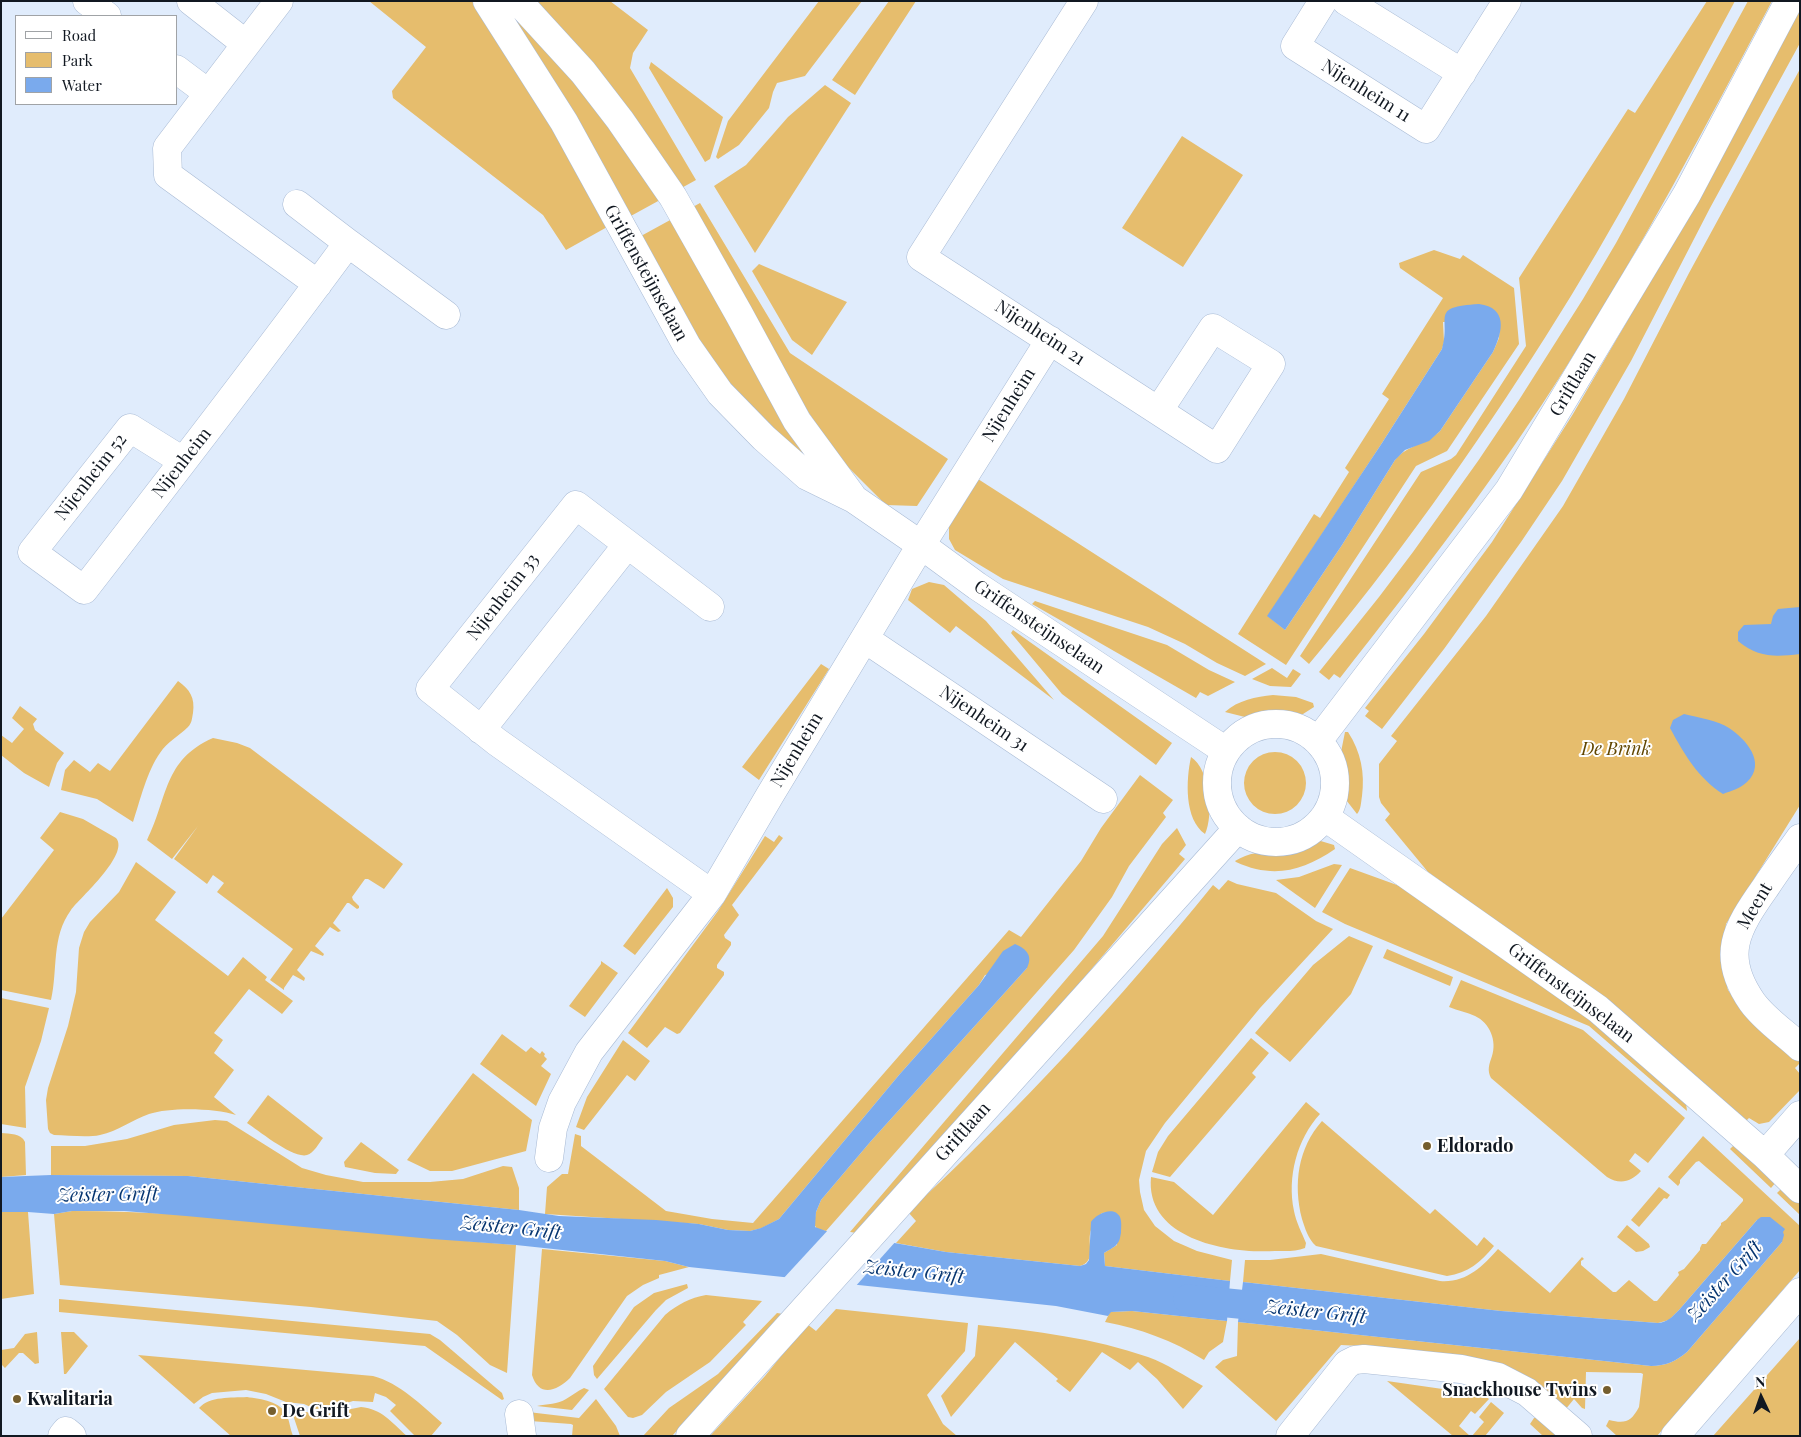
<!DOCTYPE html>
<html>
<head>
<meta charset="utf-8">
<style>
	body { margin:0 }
	#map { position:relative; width:1801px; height:1437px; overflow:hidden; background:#e0ecfc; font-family:"Playfair Display",serif }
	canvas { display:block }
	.frame { position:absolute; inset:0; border:2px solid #111821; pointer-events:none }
	.legend { position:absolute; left:15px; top:15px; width:162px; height:90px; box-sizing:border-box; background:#fff; border:1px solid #a0a3a6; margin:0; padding:6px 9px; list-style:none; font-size:15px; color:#111821 }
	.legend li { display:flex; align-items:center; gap:10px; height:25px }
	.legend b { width:25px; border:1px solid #a0a3a6 }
	.north { position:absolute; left:1736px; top:1372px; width:50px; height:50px; -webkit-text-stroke:4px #fff; paint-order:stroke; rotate:357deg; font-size:14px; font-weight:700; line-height:20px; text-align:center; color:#111821 }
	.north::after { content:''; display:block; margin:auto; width:18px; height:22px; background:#111821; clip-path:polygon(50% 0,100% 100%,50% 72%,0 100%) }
</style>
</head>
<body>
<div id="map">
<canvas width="1801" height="1437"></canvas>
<div class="frame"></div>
<ul class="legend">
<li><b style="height:6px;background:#fff"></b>Road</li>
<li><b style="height:14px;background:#e6bd6d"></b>Park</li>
<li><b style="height:14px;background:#7aaaed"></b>Water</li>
</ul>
<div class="north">N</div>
</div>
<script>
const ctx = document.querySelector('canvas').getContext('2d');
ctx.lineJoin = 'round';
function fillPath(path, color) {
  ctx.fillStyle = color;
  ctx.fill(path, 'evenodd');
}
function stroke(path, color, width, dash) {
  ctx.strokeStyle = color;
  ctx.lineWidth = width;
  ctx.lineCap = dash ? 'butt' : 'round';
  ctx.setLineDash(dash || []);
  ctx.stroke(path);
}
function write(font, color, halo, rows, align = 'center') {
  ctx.font = font + ' "Playfair Display",serif';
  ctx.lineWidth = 4;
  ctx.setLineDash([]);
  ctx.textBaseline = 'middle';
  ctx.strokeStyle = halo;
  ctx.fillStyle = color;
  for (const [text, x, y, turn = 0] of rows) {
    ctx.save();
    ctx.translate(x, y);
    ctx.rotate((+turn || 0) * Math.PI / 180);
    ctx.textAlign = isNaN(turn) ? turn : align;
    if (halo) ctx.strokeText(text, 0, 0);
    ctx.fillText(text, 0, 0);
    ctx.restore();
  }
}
fillPath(new Path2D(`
	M 369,1 L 475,1 L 511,56 L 609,226 L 566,250 L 543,215 L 393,98 L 392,91 L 426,47 Z
	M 497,1 L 506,1 L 573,75 L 660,200 L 629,217 Z
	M 528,1 L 610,1 L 648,30 L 633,53 L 630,68 L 696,180 L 676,191 Z
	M 819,1 L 862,1 L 805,76 L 777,83 L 773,92 L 769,108 L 739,145 L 718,159 L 716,157 L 728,121 Z
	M 889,1 L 916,1 L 855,95 L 832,80 Z
	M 1707,1 L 1735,1 C 1674,114 1615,228 1546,336 C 1475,448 1394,563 1309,664 L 1300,656 L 1421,472 L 1451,459 L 1456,455 L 1526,346 L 1519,278 L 1628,109 L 1635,113 Z
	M 1748,1 L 1772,1 C 1707,124 1642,247 1568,364 C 1499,474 1420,576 1340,678 L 1334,674 L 1329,680 L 1319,672 L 1379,597 L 1413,552 L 1478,461 L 1519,400 L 1583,299 L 1616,243 Z
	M 1800,7 L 1800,43 L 1710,208 L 1631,361 L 1562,481 L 1521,542 L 1444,649 L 1382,729 L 1365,716 L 1369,711 L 1365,708 L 1424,634 L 1492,542 L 1573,414 L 1686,220 Z
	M 651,62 L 723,117 L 710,159 L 705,162 L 649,68 Z
	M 1800,69 L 1800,805 L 1726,924 L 1722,965 L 1728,990 L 1741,1009 L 1800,1060 L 1800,1063 L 1795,1068 L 1800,1074 L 1800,1090 L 1769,1122 L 1759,1124 L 1749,1118 L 1743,1124 L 1531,946 L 1428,872 L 1385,820 L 1390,814 L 1381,803 L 1379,797 L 1379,764 L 1397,741 L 1391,736 L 1486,616 L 1563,506 L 1624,399 L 1689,273 Z
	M 825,85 L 851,103 L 755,253 L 714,186 L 746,165 L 788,117 Z
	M 1182,136 L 1243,175 L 1183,267 L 1122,228 Z
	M 700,203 L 790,353 L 948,459 L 917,506 L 886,505 L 838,457 L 801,401 L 691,208 Z
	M 672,219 L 821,475 L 739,402 L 693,331 L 641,236 Z
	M 1434,250 L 1460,259 L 1463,255 L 1514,288 L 1519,344 L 1447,451 L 1416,466 L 1286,665 L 1238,634 L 1314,514 L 1320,518 L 1349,472 L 1345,468 L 1389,399 L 1382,394 L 1443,298 L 1400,268 L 1399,263 ZM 1443,322 L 1500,322 L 1499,338 L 1493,352 L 1440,431 C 1427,444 1407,445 1395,460 L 1342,545 L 1285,630 L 1268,616 L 1382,443 L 1442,349 L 1444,342 Z
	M 759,264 L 847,302 L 812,355 L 792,340 L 752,271 Z
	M 978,479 L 1266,664 L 1245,676 L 1217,663 L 1185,644 L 1148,627 L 1003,579 L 955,550 L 949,539 L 949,523 Z
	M 929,582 L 944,585 L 986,621 L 1054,700 L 956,626 L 950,633 L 908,600 L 912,589 Z
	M 1035,601 L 1167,645 L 1209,670 L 1235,682 L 1208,696 L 1200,692 L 1196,698 L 1032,604 Z
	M 1013,630 L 1172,743 L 1156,765 L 1062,694 L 1011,633 Z
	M 821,664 L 829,669 L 759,780 L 742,767 Z
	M 1272,668 L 1287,678 L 1293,669 L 1301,674 L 1291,687 L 1270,686 L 1252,679 Z
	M 178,681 C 190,690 195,697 193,713 C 192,718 192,723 188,727 C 179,736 167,742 160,753 C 147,771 140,801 133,822 L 97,799 L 61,790 L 65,770 L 74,760 L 90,772 L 98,763 L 110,771 Z
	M 1273,695 L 1296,697 L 1313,703 L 1314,707 L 1303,714 L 1295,716 L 1245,717 L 1225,712 C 1238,700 1256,697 1273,695 Z
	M 20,706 L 37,719 L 33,724 L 35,730 L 64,753 L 57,763 L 49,787 L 24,773 L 1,755 L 1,735 L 12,743 L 24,729 L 12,718 Z
	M 1345,732 L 1348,732 C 1361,752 1365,773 1362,796 C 1361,802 1361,810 1357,814 L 1343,796 L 1344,780 L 1340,757 Z
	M 213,738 L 237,743 L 250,748 L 403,864 L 384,889 L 368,879 L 365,879 L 352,897 L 353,900 L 359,906 L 359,908 L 357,909 L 349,903 L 347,903 L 333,923 L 341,931 L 338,932 L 330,927 L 315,946 L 324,954 L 323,956 L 311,951 L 297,970 L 305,978 L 304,981 L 293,975 L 284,988 L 284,990 L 270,980 L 293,949 L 217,892 L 224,883 L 213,875 L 207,884 L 174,859 L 198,826 L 172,859 L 147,840 C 168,798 163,760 213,738 Z
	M1244 783a31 31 0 1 1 62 0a31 31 0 1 1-62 0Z
	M 1191,757 C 1210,769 1214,815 1205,834 C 1184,819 1186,780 1191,757 Z
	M 1140,775 L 1173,800 L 1163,813 L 1166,817 L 1129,866 L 1112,897 L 1074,950 L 826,1231 L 817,1229 L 814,1224 L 816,1212 L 821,1200 L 871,1141 L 1027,968 L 985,975 L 979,985 L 899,1075 L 779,1219 L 762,1228 L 750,1231 L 728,1230 L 699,1224 L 545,1214 L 547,1187 L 562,1174 L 568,1174 L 575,1134 L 581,1136 L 581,1146 L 666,1211 L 712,1219 L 753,1223 L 1009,930 L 1021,937 L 1081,861 L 1101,828 Z
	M 60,812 L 83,819 L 116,838 C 130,854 80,898 71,910 C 51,937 58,970 51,1000 L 1,990 L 1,919 L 54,850 L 40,838 Z
	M 1177,828 L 1186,845 L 1179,854 L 1185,859 L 1055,1012 L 856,1233 L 850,1232 L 1103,936 L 1162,844 Z
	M 779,835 L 783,838 L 732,905 L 739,915 L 724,935 L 725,938 L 731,942 L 731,945 L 717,965 L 717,968 L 724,972 L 724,975 L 680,1033 L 677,1034 L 665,1027 L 647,1048 L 628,1033 L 718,911 L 765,836 L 774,842 Z
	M 1314,839 L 1334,845 L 1335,849 C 1303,871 1273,879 1236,862 L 1235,861 C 1263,844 1287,859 1314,839 Z
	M 136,862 L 176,892 L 155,920 L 228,976 L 243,957 L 267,977 L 265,980 L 293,1001 L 282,1014 L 249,989 L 214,1033 L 223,1040 L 214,1053 L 234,1070 L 214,1097 L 236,1115 C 215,1108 170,1107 149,1114 C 132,1120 118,1131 100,1135 C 86,1138 68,1135 54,1135 L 50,1133 L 48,1129 L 46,1100 L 48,1088 L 68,1026 L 76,992 L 79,948 L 84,932 L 90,922 L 119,892 Z
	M 1334,864 L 1342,865 L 1315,908 L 1276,880 L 1299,877 Z
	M 1350,868 L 1408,889 L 1594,1020 L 1686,1103 L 1687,1111 L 1589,1026 L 1345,924 L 1322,912 Z
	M 1228,880 L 1237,884 L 1276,893 L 1316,921 L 1333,929 L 1260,1008 L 1165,1123 L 1146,1151 L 1139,1180 L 1140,1192 L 1144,1210 L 1155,1226 L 1174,1241 L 1197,1251 L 1232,1260 L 1230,1281 L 1105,1266 L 1104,1253 L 1117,1245 L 1114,1212 L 1102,1213 C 1098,1219 1091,1227 1090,1234 C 1088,1246 1096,1261 1080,1266 L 946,1252 L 896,1243 L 916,1221 L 908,1212 C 1018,1111 1119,1001 1213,885 L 1219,890 Z
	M 667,888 L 673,898 L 673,907 L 635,955 L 623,946 Z
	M 1349,936 L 1373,946 L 1351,994 L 1290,1062 L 1255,1033 L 1313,965 Z
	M 1387,949 L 1453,977 L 1450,986 L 1383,958 Z
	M 601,961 L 618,973 L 585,1017 L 569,1006 L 601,964 Z
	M 1461,980 L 1583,1030 L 1685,1118 L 1648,1163 L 1635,1153 L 1629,1161 L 1641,1171 C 1631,1182 1620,1185 1607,1177 L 1491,1078 C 1487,1070 1489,1065 1492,1056 C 1497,1041 1490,1023 1475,1016 C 1467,1012 1458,1011 1449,1007 Z
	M 1,998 L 49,1008 L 41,1041 L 25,1087 L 26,1128 L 1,1124 Z
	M 502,1034 L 526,1052 L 531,1047 L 540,1054 L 542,1051 L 545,1054 L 544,1056 L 547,1059 L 541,1066 L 551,1074 L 536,1106 L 480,1064 Z
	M 1251,1038 L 1269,1053 L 1252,1073 L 1256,1077 L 1170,1177 L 1152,1172 L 1158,1152 L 1168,1136 Z
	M 623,1040 L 650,1061 L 635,1081 L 627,1075 L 584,1130 L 576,1127 L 587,1097 Z
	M 473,1073 L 532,1120 L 526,1151 L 452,1171 L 430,1171 L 407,1160 Z
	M 268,1095 L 323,1138 C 319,1143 314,1153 307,1155 C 293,1159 258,1130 247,1123 Z
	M 1306,1102 L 1320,1114 C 1297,1139 1287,1177 1294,1211 C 1296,1222 1302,1233 1306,1243 L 1305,1248 C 1296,1252 1284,1251 1275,1251 C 1228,1254 1145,1239 1151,1177 L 1174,1182 L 1213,1215 Z
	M 215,1120 L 227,1121 L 302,1168 L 326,1175 L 363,1182 L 430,1182 L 463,1179 L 503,1166 L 512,1167 L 519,1188 L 519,1210 L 188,1176 L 51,1175 L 51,1146 L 85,1146 L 127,1139 L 174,1125 Z
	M 1322,1121 L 1430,1214 L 1435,1209 L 1477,1246 L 1484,1237 L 1494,1246 C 1481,1262 1468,1273 1447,1276 L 1316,1246 C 1308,1239 1305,1228 1302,1219 C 1293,1184 1298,1148 1322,1121 Z
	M 1,1133 C 10,1134 21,1133 25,1142 L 26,1175 L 1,1177 Z
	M 1703,1136 L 1800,1226 L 1800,1270 L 1657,1436 L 1617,1436 L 1606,1426 L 1609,1420 C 1625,1424 1631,1422 1639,1407 L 1643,1374 L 1641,1373 L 1586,1372 L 1585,1409 L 1582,1408 L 1574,1399 L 1565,1410 L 1478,1361 L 1382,1347 L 1341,1345 L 1276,1421 L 1215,1367 L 1223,1360 L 1237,1356 L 1238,1322 L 1651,1366 C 1666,1366 1676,1361 1687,1352 L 1782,1242 L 1757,1220 L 1679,1310 L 1669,1320 L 1658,1323 L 1501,1311 L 1243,1282 L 1245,1260 L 1270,1260 L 1321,1254 L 1440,1281 C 1466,1283 1482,1267 1498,1249 L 1550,1293 L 1582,1257 L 1584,1259 L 1581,1261 L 1581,1265 L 1613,1292 L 1616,1292 L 1629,1280 L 1654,1301 L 1657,1301 L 1679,1275 L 1678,1272 L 1684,1269 L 1700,1250 L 1700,1248 L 1702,1244 L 1706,1244 L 1721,1225 L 1721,1223 L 1726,1220 L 1743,1201 L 1743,1199 L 1699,1161 L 1696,1162 L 1680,1180 L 1680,1183 L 1678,1186 L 1668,1177 Z
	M 361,1142 L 399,1170 L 396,1174 L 375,1173 L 345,1167 L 344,1162 Z
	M 1735,1144 L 1776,1182 L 1771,1188 L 1730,1149 Z
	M 1659,1187 L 1670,1195 L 1667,1199 L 1664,1198 L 1639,1227 L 1631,1220 Z
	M 1782,1188 L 1800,1204 L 1800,1215 L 1777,1193 Z
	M 72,1211 C 220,1211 368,1234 516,1245 L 507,1373 L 490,1365 L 457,1335 L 437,1321 L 311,1307 L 60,1285 L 54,1214 Z
	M 1,1212 L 28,1212 L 34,1294 L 1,1299 Z
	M 1627,1225 L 1649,1244 L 1650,1247 L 1643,1251 L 1636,1252 L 1617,1237 Z
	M 542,1249 L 665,1261 L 689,1267 L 659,1275 L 659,1278 L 643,1285 L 627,1296 L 570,1378 C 557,1391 539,1398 532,1375 Z
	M 687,1284 L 688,1288 L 666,1300 L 656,1310 L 597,1379 L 594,1375 L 593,1366 L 634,1307 L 654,1293 Z
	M 706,1295 L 762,1301 L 743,1322 L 746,1325 L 710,1362 L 666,1392 L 642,1415 L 633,1418 L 628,1417 L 604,1389 L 665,1315 C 678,1304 690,1298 706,1295 Z
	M 59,1299 L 430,1334 L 440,1340 L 502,1393 L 504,1399 L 502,1400 L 425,1346 L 59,1312 Z
	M 836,1309 L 968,1323 L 965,1351 L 927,1395 L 943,1424 L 957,1436 L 710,1436 L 765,1376 L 807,1324 L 816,1331 Z
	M 1132,1311 L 1227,1321 L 1223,1342 L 1209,1352 L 1204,1360 C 1172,1340 1141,1329 1105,1322 L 1110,1312 Z
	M 777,1313 L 783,1314 L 672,1436 L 643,1436 L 669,1408 L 718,1374 Z
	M 978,1325 C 1036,1331 1093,1338 1148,1357 C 1167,1364 1185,1376 1203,1386 L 1183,1409 L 1157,1379 L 1138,1362 L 1130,1370 L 1102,1352 L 1070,1392 L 1056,1381 L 1058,1379 L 1015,1342 L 951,1417 L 941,1396 L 975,1356 Z
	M 37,1332 L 39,1363 L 35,1364 L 23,1353 L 19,1353 L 5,1368 L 2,1365 L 1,1350 L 14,1348 L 25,1334 Z
	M 61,1332 L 74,1332 L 88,1346 L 66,1374 L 64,1374 Z
	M 1800,1338 L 1800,1436 L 1713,1436 Z
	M 138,1355 L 373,1376 C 400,1383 421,1405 442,1423 L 431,1436 L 415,1436 L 390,1411 L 396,1405 L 386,1397 L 375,1393 L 373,1402 L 353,1401 L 330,1408 L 315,1409 L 304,1404 L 286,1402 L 266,1394 L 246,1390 L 212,1393 L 203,1397 L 194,1404 Z
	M 1387,1381 L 1484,1395 L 1489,1399 L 1475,1414 L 1471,1411 L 1459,1426 L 1470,1436 L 1453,1436 Z
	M 584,1388 L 589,1390 L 572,1410 L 537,1406 C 547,1404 558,1404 566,1399 C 573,1395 577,1391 584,1388 Z
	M 247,1397 C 261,1399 281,1401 287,1416 C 290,1422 290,1429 293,1436 L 231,1436 L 199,1408 C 210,1396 231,1398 247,1397 Z
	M 596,1399 L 616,1426 L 620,1436 L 572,1436 L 573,1425 L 571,1424 L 530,1421 L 528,1412 L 579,1418 Z
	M 1491,1402 L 1504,1413 L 1485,1436 L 1472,1436 L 1484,1422 L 1479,1417 Z
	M 361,1407 C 382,1409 391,1422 407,1436 L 300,1436 L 291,1409 L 321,1415 Z
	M 1534,1418 L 1537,1418 L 1557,1436 L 1543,1436 L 1530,1424 Z`), '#e6bd6d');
fillPath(new Path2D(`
	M 1479,304 C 1508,308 1503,331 1493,352 L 1440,431 L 1429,441 L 1405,450 L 1395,460 L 1342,545 L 1285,630 L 1267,616 L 1382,443 L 1442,349 C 1452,317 1428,307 1479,304 Z
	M 1800,607 L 1800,654 C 1775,657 1759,658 1738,641 L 1738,632 L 1744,625 L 1771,624 L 1773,616 L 1778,609 Z
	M 1684,714 C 1697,717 1719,721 1729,728 C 1746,739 1767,763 1747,782 C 1741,788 1731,791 1723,794 C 1698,778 1684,754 1670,728 L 1673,720 Z
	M 1015,944 C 1027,949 1033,956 1027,968 L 871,1141 L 821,1200 L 816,1212 L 815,1227 L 826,1231 L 946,1252 L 1080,1266 L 1086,1264 L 1089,1260 L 1091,1222 C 1096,1214 1114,1205 1120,1217 C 1122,1222 1121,1228 1121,1233 C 1120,1237 1120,1241 1117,1244 C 1114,1248 1108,1250 1104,1253 L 1105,1266 L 1230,1281 L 1227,1321 L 1132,1311 L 1111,1312 L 1108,1316 L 1056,1306 L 689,1267 L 665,1261 L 516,1245 L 432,1239 L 186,1216 L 124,1211 L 72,1211 L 54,1214 L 28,1212 L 1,1212 L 1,1177 L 51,1175 L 188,1176 L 519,1210 L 559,1216 L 656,1220 L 699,1224 L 728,1230 L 750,1231 L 761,1228 L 779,1219 L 899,1075 L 979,985 L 1003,951 Z
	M 1761,1217 L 1770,1217 L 1785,1229 L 1783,1232 L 1784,1235 L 1782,1242 L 1687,1352 C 1676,1361 1666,1366 1651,1366 L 1238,1322 L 1243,1282 L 1501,1311 L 1658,1323 C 1668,1322 1672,1317 1679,1310 L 1757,1220 Z`), '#7aaaed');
fillPath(new Path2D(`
	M 829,1229 L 897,1240 L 854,1288 L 782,1280 Z`), '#e0ecfc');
stroke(new Path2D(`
	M 1188,1299 L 1278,1308`), '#7aaaed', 29);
const minor = new Path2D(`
	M 87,1 L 107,16
	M 191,1 L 246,44
	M 279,1 L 167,148 L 168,175 L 318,284
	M 487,1 L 564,122 L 687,346 L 720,393 L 764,438 L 807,476 L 854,499 L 921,545 L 977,586 L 1226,751
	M 518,1 L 583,72 L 620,120 L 673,197 L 739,314 L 797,421 L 852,496
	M 1084,1 L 921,257 L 1217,449 L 1271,364 L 1213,328 L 1159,410
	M 1323,1 L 1295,46 L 1426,129 L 1507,1
	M 1346,1 L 1462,73
	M 176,69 L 208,93
	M 297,204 L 348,243
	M 183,461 L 130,428 L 32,552 L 84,590 C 173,475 262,360 348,243 L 446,315
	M 710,607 L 576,505 L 430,689 L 497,742 L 712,894
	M 865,639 L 1103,799
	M1217 783a59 59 0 1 1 118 0a59 59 0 1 1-118 0Z
	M 481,730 L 627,545
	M 1318,741 L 1509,490 L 1687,194 L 1789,1
	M 1325,817 L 1598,1009 L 1765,1155 L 1800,1189
	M 1800,838 C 1788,855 1776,871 1765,888 C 1736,929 1720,956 1752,1002 C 1765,1020 1784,1032 1800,1047
	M 1765,1155 L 1800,1115
	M 549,1158 L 553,1128 L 562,1102 L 589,1052 L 712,894 L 770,795 L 921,545 L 1050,340
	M 519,1414 L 522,1436
	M 62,1436 L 66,1431 L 72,1436
	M 690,1436 L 1238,828
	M 1290,1436 L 1347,1364 L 1355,1360 L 1364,1359 L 1461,1369 L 1498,1377 L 1527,1392 L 1578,1436
	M 1675,1436 L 1800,1292`);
stroke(minor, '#a8bad4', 29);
stroke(minor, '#fff', 28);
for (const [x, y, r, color] of [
	[1427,1146,5,"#755e2e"],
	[1607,1390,5,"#755e2e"],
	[17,1399,5,"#755e2e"],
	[272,1411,5,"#755e2e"]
]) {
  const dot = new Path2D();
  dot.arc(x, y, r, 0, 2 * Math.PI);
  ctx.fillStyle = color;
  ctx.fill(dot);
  stroke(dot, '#fff', 2);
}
write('18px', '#111821', '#fff', [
	["Nijenheim 11",1366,91,32],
	["Griffensteijnselaan",646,273,61],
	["Nijenheim 21",1040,333,33],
	["Griftlaan",1573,384,-59],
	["Nijenheim",1009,405,-58],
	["Nijenheim",182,463,-52],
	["Nijenheim 52",91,477,-52],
	["Nijenheim 33",503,597,-52],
	["Griffensteijnselaan",1039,627,34],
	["Nijenheim 31",984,719,34],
	["Nijenheim",797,750,-59],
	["Meent",1755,906,-59],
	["Griffensteijnselaan",1571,993,37],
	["Griftlaan",963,1132,-48]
]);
write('italic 18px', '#614600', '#fff', [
	["De Brink",1616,749]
]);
write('bold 18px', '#111821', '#fff', [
	["Eldorado",1437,1146],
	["Snackhouse Twins",1597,1390,"right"],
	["Kwalitaria",27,1399],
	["De Grift",282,1411]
], 'left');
write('italic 19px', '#073671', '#fff', [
	["Zeister Grift",108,1195,-1],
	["Zeister Grift",511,1228,6],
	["Zeister Grift",914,1272,6],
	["Zeister Grift",1725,1281,-48],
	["Zeister Grift",1316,1312,6]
]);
</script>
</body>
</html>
